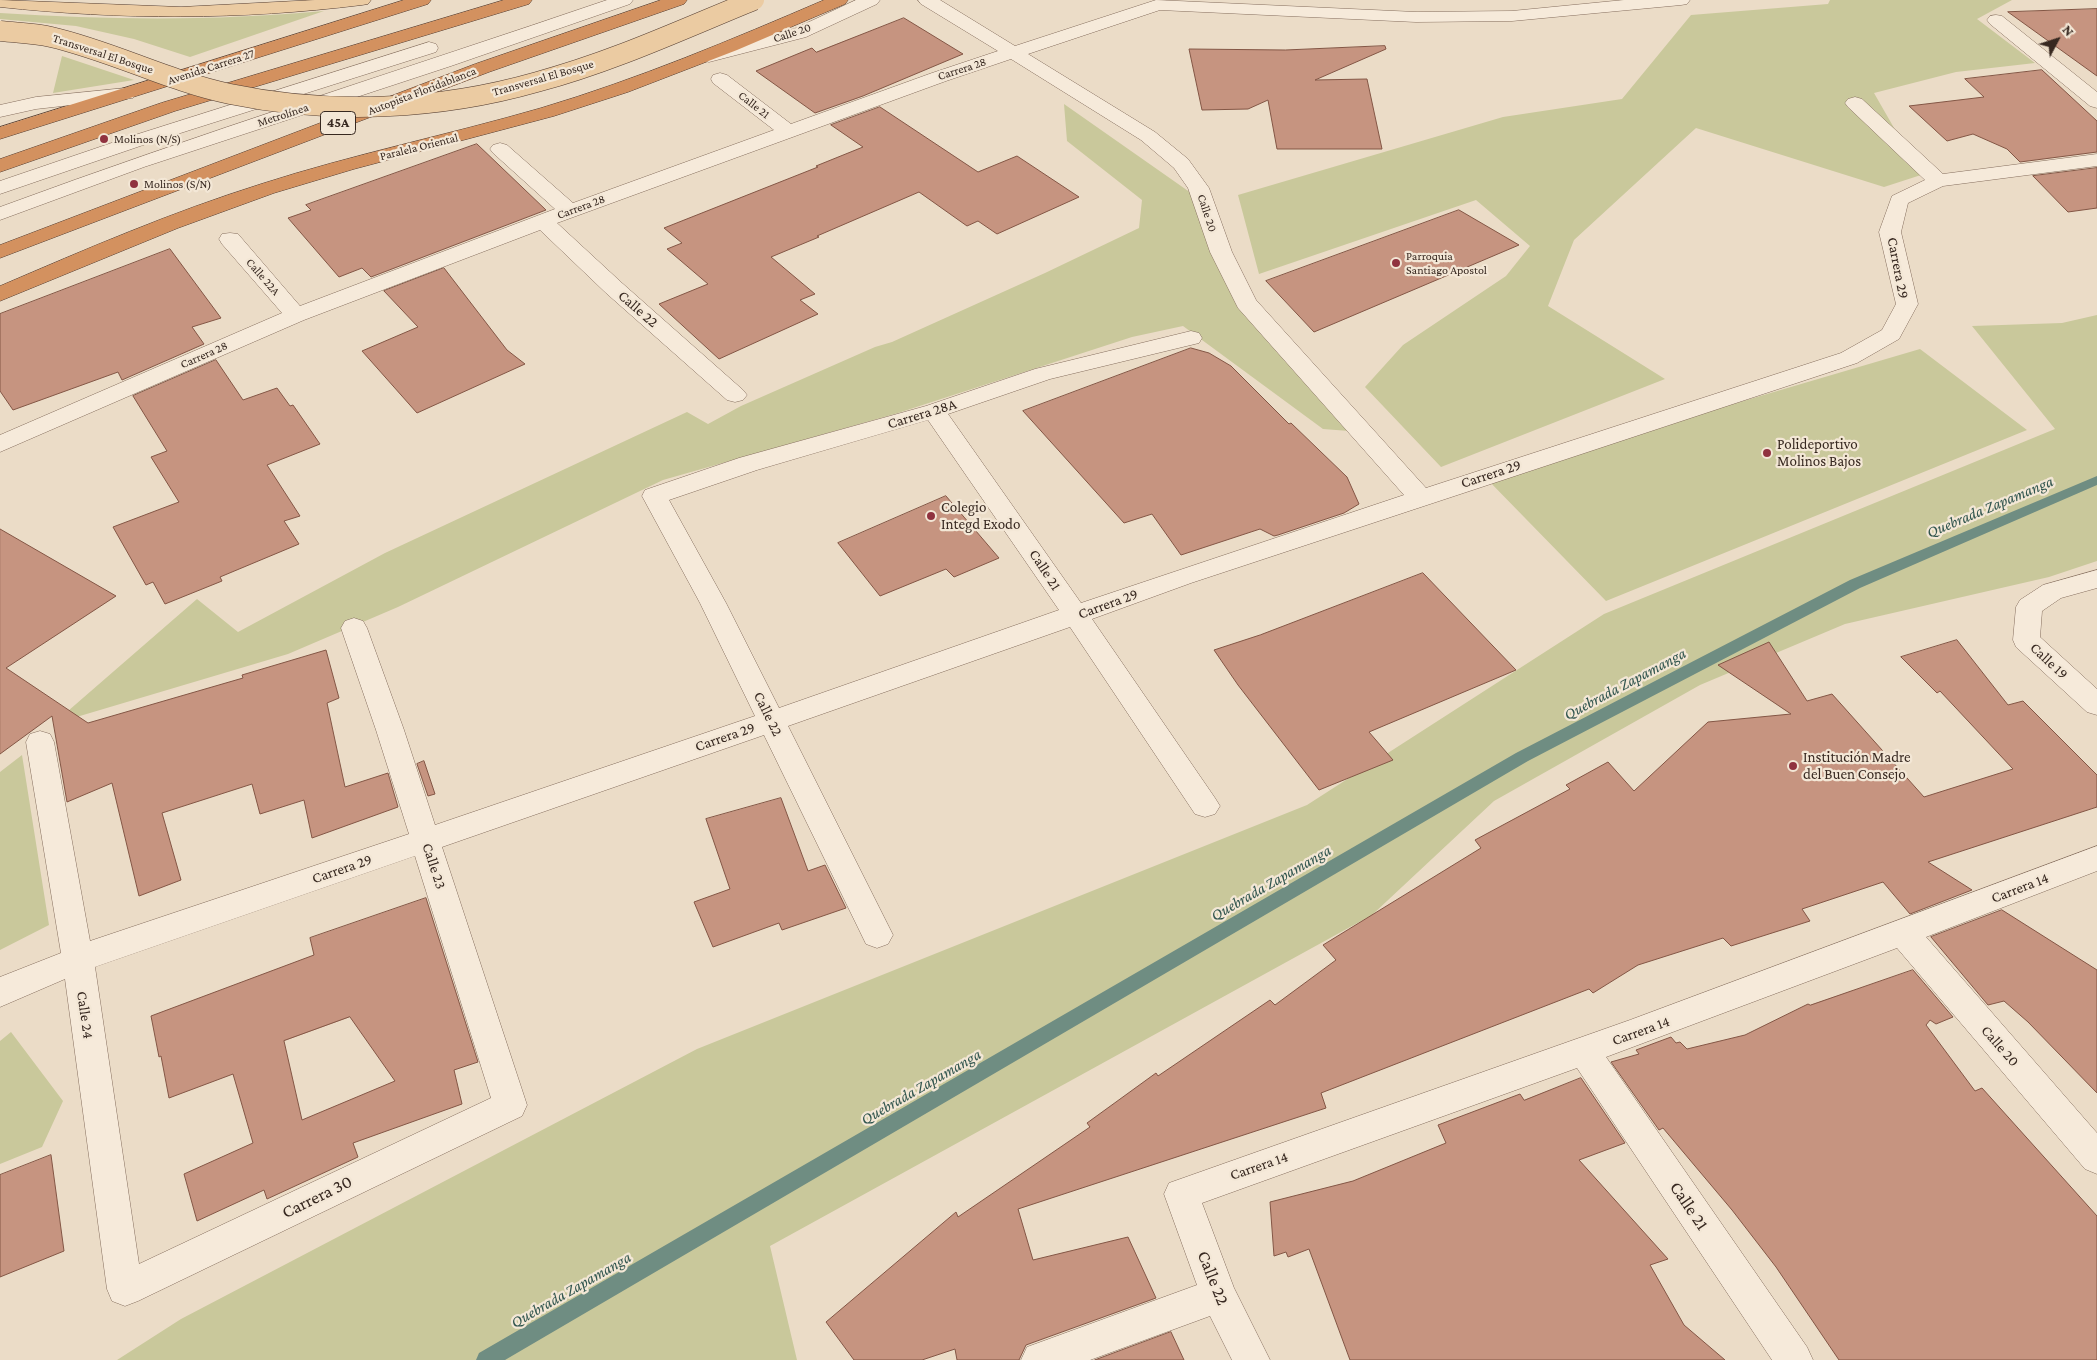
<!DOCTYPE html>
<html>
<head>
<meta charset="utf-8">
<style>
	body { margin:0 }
	#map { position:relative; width:2097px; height:1360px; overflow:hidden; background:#ebdcc7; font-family:"Crimson Pro",serif }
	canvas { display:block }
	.north { position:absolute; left:2032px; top:15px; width:50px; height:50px; -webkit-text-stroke:4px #f3e7d6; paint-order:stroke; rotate:50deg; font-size:14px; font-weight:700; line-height:20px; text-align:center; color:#372820 }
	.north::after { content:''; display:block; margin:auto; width:18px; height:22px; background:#372820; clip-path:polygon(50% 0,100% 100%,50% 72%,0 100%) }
</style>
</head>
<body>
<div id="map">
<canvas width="2097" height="1360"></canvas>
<div class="north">N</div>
</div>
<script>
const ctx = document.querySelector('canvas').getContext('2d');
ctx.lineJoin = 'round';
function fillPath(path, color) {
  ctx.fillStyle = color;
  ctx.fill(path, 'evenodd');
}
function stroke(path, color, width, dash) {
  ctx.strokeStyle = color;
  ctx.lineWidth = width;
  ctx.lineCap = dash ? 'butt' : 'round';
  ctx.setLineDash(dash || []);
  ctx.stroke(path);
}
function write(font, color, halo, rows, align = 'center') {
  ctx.font = font + ' "Crimson Pro",serif';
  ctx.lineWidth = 4.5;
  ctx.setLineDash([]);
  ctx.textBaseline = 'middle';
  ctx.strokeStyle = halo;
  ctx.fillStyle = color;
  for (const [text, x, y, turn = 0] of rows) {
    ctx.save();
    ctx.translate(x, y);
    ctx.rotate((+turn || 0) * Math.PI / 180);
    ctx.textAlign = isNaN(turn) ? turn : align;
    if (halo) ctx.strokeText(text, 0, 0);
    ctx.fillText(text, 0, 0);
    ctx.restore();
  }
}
fillPath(new Path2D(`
	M 1830,0 L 2012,0 L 1977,19 L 2035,63 L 1956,72 L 1874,93 L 1921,175 L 1884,187 L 1696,128 L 1574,240 L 1548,306 L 1665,379 L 1441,467 L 1365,387 L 1403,345 L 1506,276 L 1530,246 L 1476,200 L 1259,274 L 1238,195 L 1503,117 L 1622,99 L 1691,15 L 1828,4 Z
	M 324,11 L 190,57 L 134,39 L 76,26 L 0,19 L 0,13 C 108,20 216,21 324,11 Z
	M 62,56 L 134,80 L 53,93 Z
	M 1064,104 L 1191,193 L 1237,302 L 1362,432 L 1323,429 L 1183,326 L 1132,337 L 898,413 L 663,480 L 398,607 L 288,654 L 53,724 L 197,599 L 238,632 L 385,553 L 687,412 L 708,424 L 741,406 L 875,347 L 892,342 L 1045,273 L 1139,228 L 1142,200 L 1067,141 Z
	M 2097,315 L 2097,561 L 2049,577 L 1845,624 L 1700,685 L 1494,801 L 1372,915 L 770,1246 L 797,1360 L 117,1360 L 181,1319 L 697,1049 L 1307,805 L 1604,614 L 2055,429 L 1972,326 L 2062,323 Z
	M 1920,349 L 2027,430 L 1606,601 L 1485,477 Z
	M 22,755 L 49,925 L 0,950 L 0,772 Z
	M 11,1032 L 63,1101 L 42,1147 L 0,1164 L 0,1041 Z`), '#c9c89b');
fillPath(new Path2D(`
	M 2097,476 L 2097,485 L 1860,588 L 1528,761 L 505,1360 L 476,1360 L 479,1353 L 1516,753 L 1850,580 Z`), '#6f8d82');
const building = new Path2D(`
	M 2097,9 L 2097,76 L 2008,12 Z
	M 904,18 L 963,54 L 863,96 L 815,113 L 756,71 L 812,48 L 816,52 Z
	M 1385,46 L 1386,49 L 1315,80 L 1367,79 L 1382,149 L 1277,149 L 1268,100 L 1248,109 L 1202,110 L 1189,49 L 1285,50 Z
	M 2042,70 L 2097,121 L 2097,152 L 2020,162 L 2007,149 L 1973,134 L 1947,141 L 1909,106 L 1984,97 L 1965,79 Z
	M 880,107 L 978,172 L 1017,156 L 1079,197 L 997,234 L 978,221 L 967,226 L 919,192 L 817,236 L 819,237 L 771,257 L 815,294 L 800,300 L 818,314 L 719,359 L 659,304 L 708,284 L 667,249 L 682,243 L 664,228 L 818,167 L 816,166 L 863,147 L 831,125 Z
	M 477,144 L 546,210 L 371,277 L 362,268 L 339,277 L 288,218 L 311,210 L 306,205 Z
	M 2097,168 L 2097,208 L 2068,212 L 2033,176 Z
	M 1459,210 L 1519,245 L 1314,332 L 1266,281 Z
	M 170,249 L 221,318 L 192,327 L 204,344 L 122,380 L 118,372 L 13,410 L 0,391 L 0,314 Z
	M 444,268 L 507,350 L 525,364 L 417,413 L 362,351 L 418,327 L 384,291 Z
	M 1191,348 L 1209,353 L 1231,366 L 1289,424 L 1291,423 L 1347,477 L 1359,504 L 1344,513 L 1278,535 L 1274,536 L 1260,529 L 1181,555 L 1152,514 L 1124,523 L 1023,411 Z
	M 216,360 L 243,400 L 277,388 L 290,406 L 293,405 L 320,444 L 267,465 L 300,516 L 284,521 L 299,544 L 220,577 L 222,581 L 165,604 L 153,582 L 146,585 L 113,527 L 179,502 L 151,457 L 167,451 L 133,396 Z
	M 946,496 L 999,558 L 954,577 L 946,569 L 880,596 L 838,543 Z
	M 0,529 L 116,596 L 6,668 L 88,723 L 243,678 L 242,675 L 326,650 L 339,698 L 327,703 L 345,787 L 388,773 L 398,807 L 312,838 L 304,800 L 260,814 L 252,784 L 162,813 L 181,880 L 139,896 L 112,783 L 67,802 L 52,716 L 0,754 Z
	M 1423,573 L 1516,670 L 1369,732 L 1393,760 L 1319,790 L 1238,685 L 1214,650 L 1260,635 Z
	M 1957,640 L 2008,705 L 2023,701 L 2097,775 L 2097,807 L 1928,862 L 1972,890 L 1910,914 L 1883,882 L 1802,909 L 1810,921 L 1731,946 L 1723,938 L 1638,965 L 1593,993 L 1589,989 L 1321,1093 L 1326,1108 L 1018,1209 L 1033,1260 L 1128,1237 L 1156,1298 L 1026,1345 L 1019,1360 L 957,1360 L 955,1349 L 922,1360 L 854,1360 L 826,1322 L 956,1212 L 958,1217 L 1090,1127 L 1087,1123 L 1156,1073 L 1158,1076 L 1270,1000 L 1275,1005 L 1336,960 L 1323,945 L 1481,848 L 1475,840 L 1570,789 L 1566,785 L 1608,762 L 1634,791 L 1708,722 L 1791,714 L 1718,665 L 1769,642 L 1807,701 L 1832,694 L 1924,797 L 2013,769 L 1940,691 L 1937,693 L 1901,657 Z
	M 424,761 L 435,794 L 428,796 L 417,764 Z
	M 781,798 L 808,871 L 825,865 L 846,908 L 782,930 L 779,923 L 713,947 L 694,902 L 730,889 L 706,819 Z
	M 426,898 L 478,1062 L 454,1070 L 462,1104 L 353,1143 L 358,1157 L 267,1199 L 264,1190 L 197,1221 L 184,1174 L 253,1143 L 233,1074 L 169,1098 L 161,1056 L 159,1057 L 151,1016 L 314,955 L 310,938 ZM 350,1017 L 395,1081 L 302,1120 L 284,1041 Z
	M 2002,910 L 2097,970 L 2097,1093 L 2028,1022 L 2004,1001 L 1988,1005 L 1931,937 Z
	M 1913,970 L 1953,1017 L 1936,1024 L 1930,1020 L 1926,1025 L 1975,1091 L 1982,1088 L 2097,1216 L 2097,1360 L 1839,1360 L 1776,1267 L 1732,1210 L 1663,1128 L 1659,1130 L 1611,1062 L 1639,1054 L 1636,1050 L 1671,1037 L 1676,1043 L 1680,1042 L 1687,1049 L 1745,1035 L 1808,1004 L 1810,1005 Z
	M 1581,1078 L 1625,1143 L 1579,1160 L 1668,1259 L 1650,1265 L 1684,1325 L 1725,1360 L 1350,1360 L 1309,1249 L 1288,1257 L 1286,1252 L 1274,1256 L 1270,1202 L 1353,1181 L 1446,1143 L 1438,1125 L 1520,1094 L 1524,1100 Z
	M 51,1155 L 64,1251 L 0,1277 L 0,1175 Z
	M 1171,1332 L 1184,1360 L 1095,1360 Z`);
fillPath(building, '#c69480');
stroke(building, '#835645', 1);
const minor = new Path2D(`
	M 607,0 L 633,0 L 630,4 L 451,66 L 144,167 L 0,220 L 0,207 C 200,133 405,69 607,0 Z
	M 856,0 L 880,0 L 877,4 L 806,37 L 709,62 L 702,60 L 700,56 L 702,52 L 794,29 Z
	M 918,0 L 940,0 L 1015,46 L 1156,0 L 1416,12 L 1512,11 L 1624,0 L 1690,0 L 1687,4 L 1681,5 L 1512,21 L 1416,22 L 1160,10 L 1028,54 L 1155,132 L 1188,159 L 1209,188 L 1232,252 L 1256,300 L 1426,488 L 1841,353 L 1882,330 L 1896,304 L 1879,232 L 1892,196 L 1925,180 L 1848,107 L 1845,103 L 1848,99 L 1855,97 L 1862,99 L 1943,174 L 2097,154 L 2097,166 L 1943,186 L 1908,203 L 1901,232 L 1918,304 L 1899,339 L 1857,363 L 1191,583 L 1092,619 L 1215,798 L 1220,806 L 1215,814 L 1205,817 L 1195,814 L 1070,627 L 788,726 L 893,935 L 888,944 L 877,948 L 866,944 L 764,735 L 442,847 L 527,1105 L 522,1116 L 138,1301 L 125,1306 L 112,1301 L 107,1289 L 65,979 L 0,1007 L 0,977 L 61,953 L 26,742 L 30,734 L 40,731 L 50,734 L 54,742 L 90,941 L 409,834 L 376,730 L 341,628 L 345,621 L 354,618 L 363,621 L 367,628 L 404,730 L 435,825 L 755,716 L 700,603 L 642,496 L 645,490 L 739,458 L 926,406 L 1035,369 L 1191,331 L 1199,333 L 1202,338 L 1199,343 L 1050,379 L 948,414 L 1081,603 L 1404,495 L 1238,308 L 1210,252 L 1188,188 L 1174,168 L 1141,140 L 1011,59 L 946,81 L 557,223 L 622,283 L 743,390 L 747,395 L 743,400 L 735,402 L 727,400 L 606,293 L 540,230 L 304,320 L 0,452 L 0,435 L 282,313 L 222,244 L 219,239 L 222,234 L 230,233 L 238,234 L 300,306 L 555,209 L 493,153 L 490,149 L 493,145 L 500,143 L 507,145 L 573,203 L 774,130 L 713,83 L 711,79 L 713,75 L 720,73 L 727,75 L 791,124 L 932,73 L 998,51 L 921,4 ZM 928,420 L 1059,610 L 779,708 L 726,603 L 669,500 L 757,470 ZM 415,856 L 491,1098 L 139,1264 L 95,967 Z
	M 1996,15 L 2002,16 L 2097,92 L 2097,108 L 2090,106 L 1990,24 L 1987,20 L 1990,16 Z
	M 429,42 L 436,44 L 438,48 L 436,52 L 149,143 L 0,194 L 0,181 L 135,135 Z
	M 126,88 L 133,90 L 136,94 L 133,98 L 36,109 L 0,117 L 0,105 L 36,97 Z
	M 2097,570 L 2097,588 L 2061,598 L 2042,611 L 2040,637 L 2097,689 L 2097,715 L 2087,712 L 2016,647 L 2013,640 L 2016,607 L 2020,600 L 2043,585 Z
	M 2097,846 L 2097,871 L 1926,937 L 2097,1133 L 2097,1174 L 2085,1169 L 1897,948 L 1606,1057 L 1807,1347 L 1813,1360 L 1772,1360 L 1577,1068 L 1202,1203 L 1234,1288 L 1270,1360 L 1232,1360 L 1210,1316 L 1090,1360 L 1021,1360 L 1027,1347 L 1197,1285 L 1164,1194 L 1169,1183 L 1630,1020 Z`);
const major = new Path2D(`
	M 0,0 L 181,7 L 315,0 L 371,0 L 368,4 L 362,5 C 241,20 121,20 0,7 Z`);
const highway = new Path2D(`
	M 404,0 L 431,0 L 428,4 L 0,139 L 0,127 Z
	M 504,0 L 532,0 L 529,4 L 175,111 L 0,172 L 0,159 L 161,103 Z
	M 661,0 L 687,0 L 684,4 L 489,72 L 0,258 L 0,245 L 475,64 Z
	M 824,0 L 848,0 L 845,4 L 737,50 L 628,92 L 554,116 L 354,169 L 274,193 L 178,228 L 0,301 L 0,286 C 86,249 172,212 261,184 C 354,154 448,135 541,108 C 638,79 731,40 824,0 Z`);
stroke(minor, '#856e5e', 1);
stroke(major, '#543d31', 1);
stroke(highway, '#543d31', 1);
fillPath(minor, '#f6eada');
fillPath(major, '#ebcba2');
fillPath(highway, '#d3915f');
const majorBridge = new Path2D(`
	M 0,31 C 17,33 34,33 51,37 C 112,51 168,81 230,94 C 331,115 439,110 537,82 C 612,62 683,29 754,0`);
stroke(majorBridge, '#543d31', 21, []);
stroke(majorBridge, '#ebcba2', 20);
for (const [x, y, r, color] of [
	[104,139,5,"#90323f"],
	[134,184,5,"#90323f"],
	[1396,263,5,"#90323f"],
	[1767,453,5,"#90323f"],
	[931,516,5,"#90323f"],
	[1793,766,5,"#90323f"]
]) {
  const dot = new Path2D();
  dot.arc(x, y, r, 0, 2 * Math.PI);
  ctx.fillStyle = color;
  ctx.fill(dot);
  stroke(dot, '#f3e7d6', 2);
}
write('12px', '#372820', '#f3e7d6', [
	["Calle 20",792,33,-18],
	["Transversal El Bosque",103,54,18],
	["Avenida Carrera 27",211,67,-18],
	["Carrera 28",962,69,-18],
	["Transversal El Bosque",543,78,-16],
	["Autopista Floridablanca",422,91,-21],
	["Calle 21",754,105,38],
	["Metrolínea",283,115,-18],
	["Paralela Oriental",419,147,-14],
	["Carrera 28",581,207,-20],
	["Calle 20",1207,213,72],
	["Calle 22A",263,277,49],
	["Carrera 28",204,355,-24]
]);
write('12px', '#372820', '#f3e7d6', [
	["Molinos (N/S)",114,139],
	["Molinos (S/N)",144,184],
	["Parroquia",1406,256],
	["Santiago Apostol",1406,270]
], 'left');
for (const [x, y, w] of [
	[338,123,35]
]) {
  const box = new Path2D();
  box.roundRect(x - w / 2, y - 11.5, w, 23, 4);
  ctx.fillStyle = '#f3e7d6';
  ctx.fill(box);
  stroke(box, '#372820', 1);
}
write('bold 14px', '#372820', null, [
	["45A",338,123]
]);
write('15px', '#372820', '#f3e7d6', [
	["Carrera 29",1898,268,79],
	["Calle 22",638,309,41],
	["Carrera 28A",922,414,-17],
	["Carrera 29",1491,474,-18],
	["Calle 21",1045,570,57],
	["Carrera 29",1108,604,-20],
	["Calle 19",2049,661,43],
	["Calle 22",768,714,64],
	["Carrera 29",725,737,-19],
	["Calle 23",434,866,72],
	["Carrera 29",342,869,-19],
	["Carrera 14",2020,888,-21],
	["Calle 24",85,1015,82],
	["Carrera 14",1641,1031,-20],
	["Calle 20",2000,1046,49],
	["Carrera 14",1259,1166,-19]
]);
write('15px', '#372820', '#f3e7d6', [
	["Polideportivo",1777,444],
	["Molinos Bajos",1777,461],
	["Colegio",941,507],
	["Integd Exodo",941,524],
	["Institución Madre",1803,757],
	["del Buen Consejo",1803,774]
], 'left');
write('italic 16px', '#31554e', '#f3e7d6', [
	["Quebrada Zapamanga",1990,507,-23],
	["Quebrada Zapamanga",1625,684,-28],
	["Quebrada Zapamanga",1271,883,-30],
	["Quebrada Zapamanga",921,1087,-30],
	["Quebrada Zapamanga",571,1290,-30]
]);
write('18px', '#372820', '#f3e7d6', [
	["Carrera 30",317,1197,-26],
	["Calle 21",1689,1206,56],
	["Calle 22",1213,1278,68]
]);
</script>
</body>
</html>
